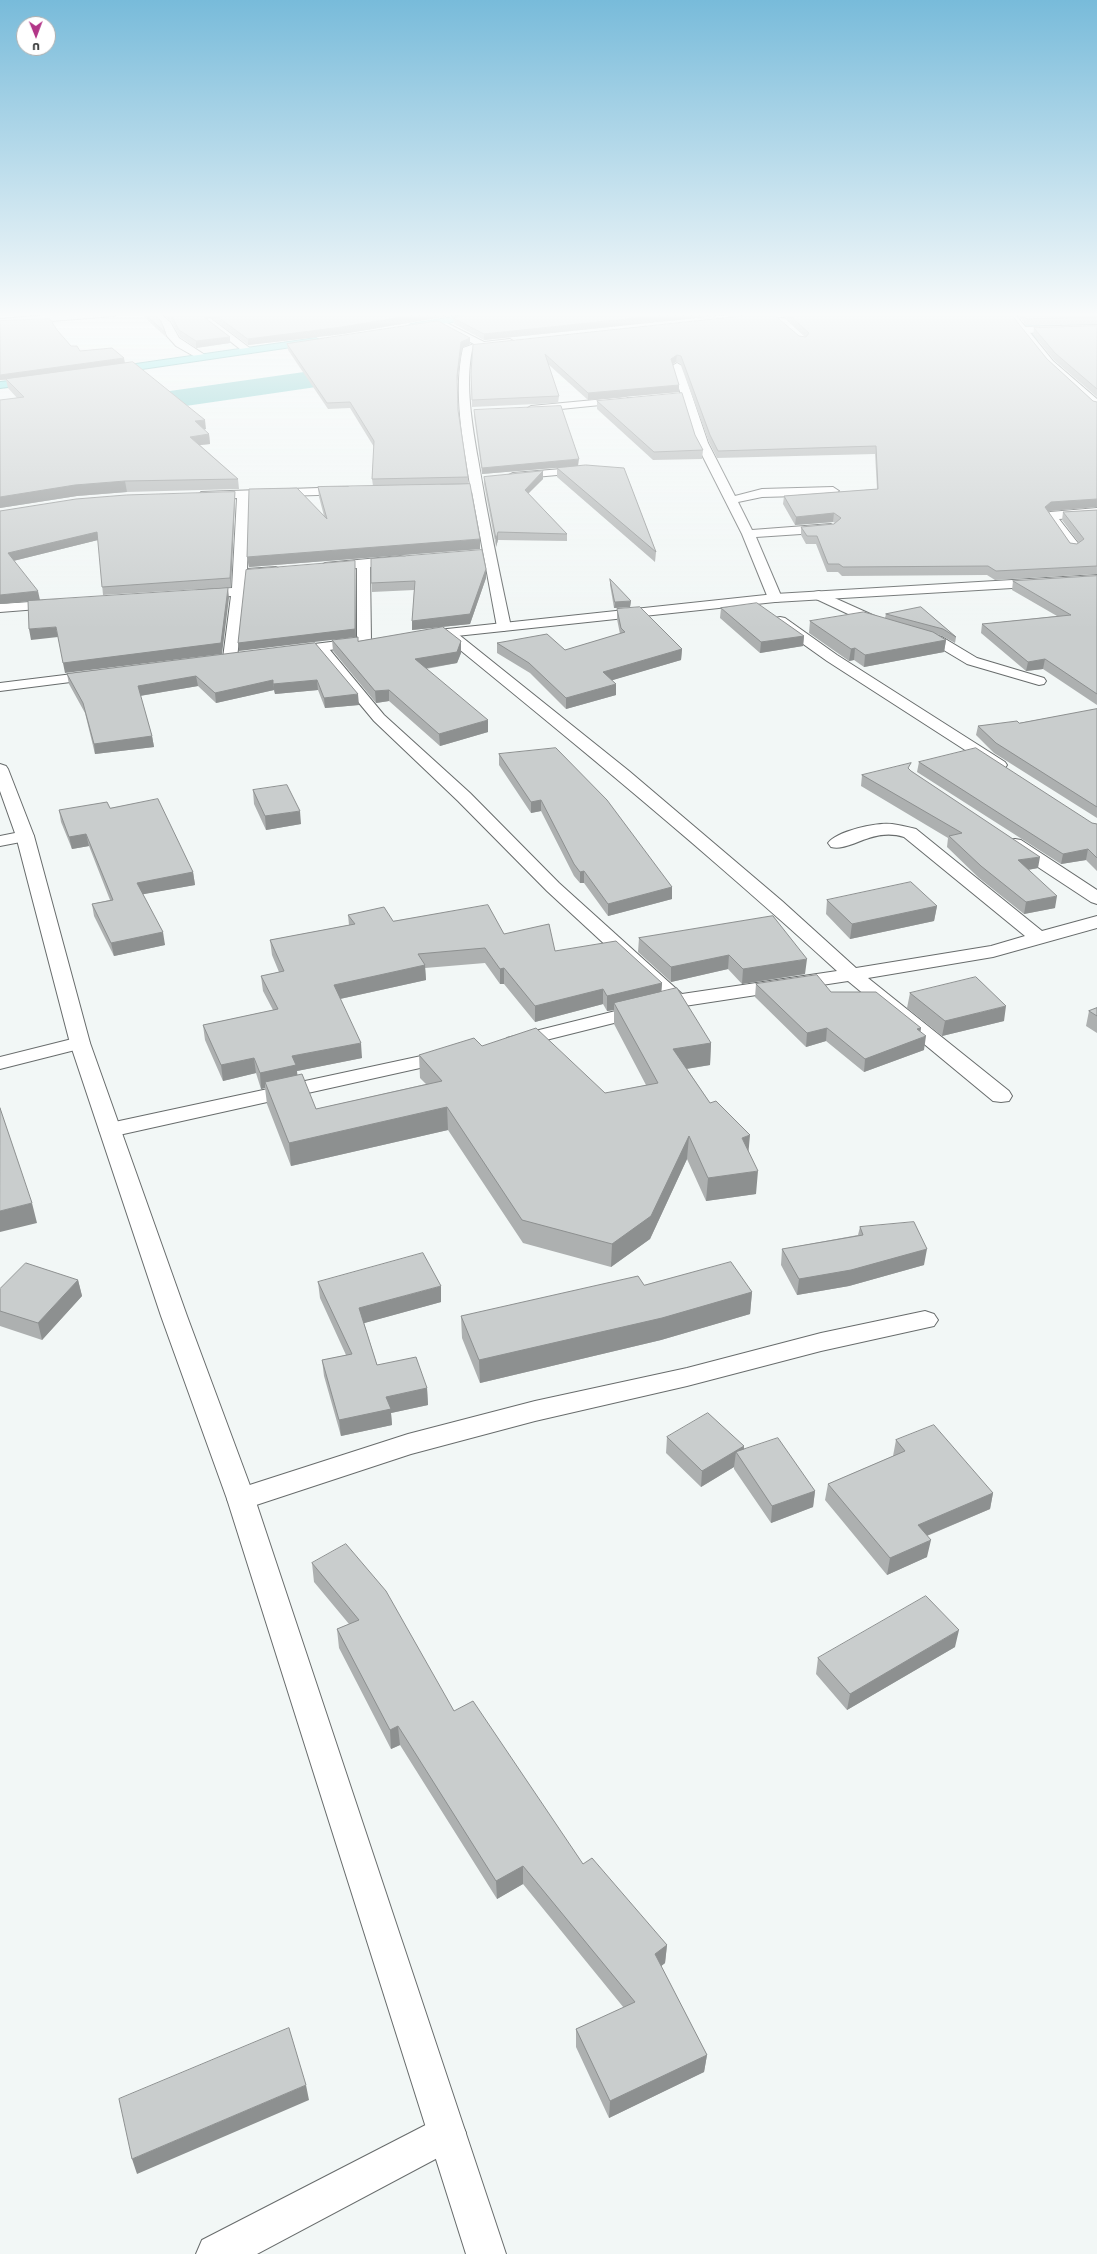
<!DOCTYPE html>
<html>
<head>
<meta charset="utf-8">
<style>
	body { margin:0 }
	#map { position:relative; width:1097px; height:2254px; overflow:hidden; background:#f2f7f6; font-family:Jost,sans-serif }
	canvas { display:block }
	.north { position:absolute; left:16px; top:16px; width:40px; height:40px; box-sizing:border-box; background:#fff; border:1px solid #afb0b0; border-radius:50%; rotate:179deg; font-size:11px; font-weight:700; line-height:16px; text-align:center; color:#383a3a }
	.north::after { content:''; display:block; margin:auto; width:14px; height:18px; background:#b23688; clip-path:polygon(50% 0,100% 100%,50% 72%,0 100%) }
</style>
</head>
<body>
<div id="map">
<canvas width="1097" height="2254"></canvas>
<div class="north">U</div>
</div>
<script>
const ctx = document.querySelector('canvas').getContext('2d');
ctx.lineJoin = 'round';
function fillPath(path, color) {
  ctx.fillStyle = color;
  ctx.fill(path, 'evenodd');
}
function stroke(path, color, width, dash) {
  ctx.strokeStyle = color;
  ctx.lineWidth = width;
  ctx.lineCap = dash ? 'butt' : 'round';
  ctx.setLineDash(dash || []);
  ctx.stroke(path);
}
fillPath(new Path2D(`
	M 942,323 L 1044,325 L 1097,323 L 1097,339 L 1044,341 L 942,339 L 932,337 L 928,331 L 932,325 Z
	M 560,342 L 570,344 L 574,350 L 570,356 L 560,358 L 502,360 L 0,433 L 0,415 L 502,344 Z`), '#70c6c5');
const minor = new Path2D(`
	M 76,313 L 118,313 L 114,316 L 0,325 L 0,319 Z
	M 149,313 L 159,313 L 170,322 L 179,338 L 205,355 L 205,359 L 199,359 L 176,346 L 167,336 L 163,325 Z
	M 763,313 L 795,313 L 791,316 L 745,321 L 740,318 L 745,315 Z
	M 210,318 L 251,349 L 251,353 L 245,353 L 207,323 L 207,319 Z
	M 441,320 L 484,342 L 510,339 L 515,342 L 510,345 L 472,350 C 465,385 472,424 478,459 C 487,515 499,571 511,627 L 504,631 L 497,627 L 472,492 L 441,493 L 435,489 L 441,485 L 470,485 C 463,441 453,392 463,348 L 474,344 L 438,325 L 438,321 Z
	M 1097,325 L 1097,331 L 1022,333 L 1017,330 L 1022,327 Z
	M 677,363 L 682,366 L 708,443 L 735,496 L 762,489 L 833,487 L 839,491 L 833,495 L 762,497 L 738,502 L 752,530 L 831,524 L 837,528 L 831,532 L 756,537 L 782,598 L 780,601 L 775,602 L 768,598 L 742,534 L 696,443 L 672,366 Z
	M 626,397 L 631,400 L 630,402 L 531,412 L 526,409 L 531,406 Z
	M 586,467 L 592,470 L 590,472 L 513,479 L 507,476 L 513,473 Z
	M 348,487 L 354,491 L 352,494 L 249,497 L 247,569 L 276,567 L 283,571 L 276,575 L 246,577 L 237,658 L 235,661 L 225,661 L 223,658 L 231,596 L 199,598 L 192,594 L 199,590 L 232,588 L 237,498 L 205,499 L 199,495 L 201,492 Z
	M 1097,508 L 1097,516 L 1059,519 L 1081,547 L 1075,551 L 1070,550 L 1044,516 L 1050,512 Z
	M 400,556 L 405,557 L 406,560 L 405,563 L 370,567 L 371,642 L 369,645 L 359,645 L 357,642 L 357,568 L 325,571 L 318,567 L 325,563 Z
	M 819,591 L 888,622 L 890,625 L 883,629 L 878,628 L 814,598 L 812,595 L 814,592 Z
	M 59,600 L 66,604 L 64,607 L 0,612 L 0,604 Z
	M 780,617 L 785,618 L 837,655 L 1005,762 L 1007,765 L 1005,768 L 993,768 L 827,661 L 775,624 L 773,621 L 775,618 Z
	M 448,629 L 453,630 L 629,771 L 782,901 L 856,968 L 991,946 L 1025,936 L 904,837 C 872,827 851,852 831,847 L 828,843 C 837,831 877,822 892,824 C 900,825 908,827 916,829 L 1042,931 L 1097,916 L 1097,928 L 993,957 L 868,978 L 1009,1091 L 1012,1096 L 1009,1101 L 1001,1102 L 993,1101 L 848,981 L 678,1007 L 514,1048 L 507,1046 L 504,1042 L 507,1038 L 664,999 L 547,891 L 458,801 L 374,721 L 315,650 L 313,647 L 315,644 L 325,644 L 384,715 L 470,793 L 559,883 L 682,994 L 837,971 C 709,854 577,745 443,636 L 441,633 Z
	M 918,630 L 942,637 L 977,658 L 1044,678 L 1046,681 L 1044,684 L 1039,685 L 967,664 L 932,643 L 913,637 L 911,634 L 913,631 Z
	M 25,831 L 31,832 L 34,836 L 31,840 L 0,846 L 0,836 Z
	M 1015,839 L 1021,840 L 1097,890 L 1097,904 L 1091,902 L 1009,848 L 1006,844 L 1009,840 Z
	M 80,1037 L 87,1039 L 90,1043 L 87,1047 L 0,1069 L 0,1057 Z
	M 449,1050 L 456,1052 L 459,1056 L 456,1060 L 110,1137 L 102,1135 L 99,1130 L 102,1125 L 110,1123 Z
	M 925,1311 L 934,1314 L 938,1320 L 934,1326 L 821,1351 L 687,1386 L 535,1421 L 411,1454 L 241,1510 L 231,1507 L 227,1499 L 231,1491 L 408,1434 L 535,1401 L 687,1368 L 821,1333 Z
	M 447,2114 L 460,2120 L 466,2133 L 460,2146 L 257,2254 L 196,2254 L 202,2240 Z`);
const tertiary = new Path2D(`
	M 1005,313 L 1014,313 L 1053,361 L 1097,399 L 1097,408 L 1093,407 L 1047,365 Z
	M 1097,575 L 1097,583 L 775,602 L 419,640 L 412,636 L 419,632 L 775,594 Z
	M 363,638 L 370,642 L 368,645 L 290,655 L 283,651 L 290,647 Z
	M 97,671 L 102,672 L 104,675 L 102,678 L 0,691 L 0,683 Z
	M 0,764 L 6,766 L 8,769 L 34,836 L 90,1043 L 187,1316 L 255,1499 L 506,2254 L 466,2254 L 227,1499 L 161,1316 L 70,1043 L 16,836 L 0,791 Z`);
const trunk = new Path2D(`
	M 477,313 L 499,313 L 411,330 L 406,327 L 411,324 Z
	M 316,338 L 321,341 L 319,343 L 108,374 L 103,371 L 108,368 Z
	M 37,378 L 41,379 L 41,383 L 0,388 L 0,382 Z`);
stroke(minor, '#686c6c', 2);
stroke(tertiary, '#686c6c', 2);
stroke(trunk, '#46a3a3', 2);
fillPath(minor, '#fff');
fillPath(tertiary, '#fff');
fillPath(trunk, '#72e3e2');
fillPath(new Path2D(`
	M 165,313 L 466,313 L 343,334 L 248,345 L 210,317 L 206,318 L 230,337 L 230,343 L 196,348 L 180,337 L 171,321 L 165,316 Z
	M 481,313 L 745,313 L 484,340 L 454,324 L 453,318 Z
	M 784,313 L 1010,313 L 1047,359 L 1093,401 L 1097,402 L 1097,507 L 1050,511 L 1048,512 L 1070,543 L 1077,544 L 1079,543 L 1062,520 L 1063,512 L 1097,510 L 1097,574 L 995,580 L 987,575 L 842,576 L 838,572 L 827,572 L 816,544 L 806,544 L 801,535 L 801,527 L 834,524 L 835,523 L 833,522 L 795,525 L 783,504 L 784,496 L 877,489 L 875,454 L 717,458 L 709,442 L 680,363 L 676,362 L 673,364 L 679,392 L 588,400 L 548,364 L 559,396 L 558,403 L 472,407 L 471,373 L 473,345 L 805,337 L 784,318 Z
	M 1016,313 L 1097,313 L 1097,324 L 1026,325 Z
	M 144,314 L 165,332 L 166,337 L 145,318 Z
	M 0,321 L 57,330 L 71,346 L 80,351 L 125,363 L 206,429 L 204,430 L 209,434 L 210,444 L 200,445 L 238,479 L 239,489 L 127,492 L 77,496 L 0,508 L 0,400 L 17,398 L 8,388 L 6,380 L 0,380 Z
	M 1097,326 L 1097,397 L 1054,360 L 1033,334 L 1034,328 Z
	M 470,338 L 470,344 L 462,348 L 457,381 L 458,410 L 468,477 L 468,484 L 373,486 L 372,479 L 374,447 L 350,408 L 328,409 L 288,350 L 287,344 Z
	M 597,401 L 695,435 L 703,450 L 702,459 L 653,460 L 597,409 Z
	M 474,410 L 578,466 L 656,552 L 655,562 L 557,477 L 557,468 L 574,466 L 482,474 L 474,416 Z
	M 543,471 L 543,479 L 528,493 L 567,534 L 567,541 L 498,540 L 496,547 L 484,484 L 484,477 Z
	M 318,487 L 480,549 L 249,567 L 247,557 L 324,516 L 319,497 Z
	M 235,492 L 235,500 L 231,587 L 103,595 L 98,540 L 13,561 L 40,600 L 0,604 L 0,511 Z
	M 371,559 L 486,578 L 470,624 L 412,630 L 414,590 L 372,592 Z
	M 1097,576 L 1097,705 L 1043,669 L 1026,671 L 981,633 L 982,624 L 1057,616 L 1012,590 L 1013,581 Z
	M 610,579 L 631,601 L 630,607 L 614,608 L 610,585 Z
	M 921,607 L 956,637 L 955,643 L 942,636 L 936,634 L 946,640 L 944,652 L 864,667 L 854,660 L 849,661 L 809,633 L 810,621 L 885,618 L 886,614 Z
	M 721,608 L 804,636 L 803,646 L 760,653 L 720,618 Z
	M 617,609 L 682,649 L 681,660 L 612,680 L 616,695 L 566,709 L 530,673 L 497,653 L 497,643 L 565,650 L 620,634 L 617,619 Z
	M 332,640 L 358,641 L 461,653 L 457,663 L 426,669 L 488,732 L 440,746 L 389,701 L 376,703 L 333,651 Z
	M 315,643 L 359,705 L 325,708 L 318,690 L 275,694 L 274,690 L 216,703 L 198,686 L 140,696 L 152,736 L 154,747 L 95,754 L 85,713 L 69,684 L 67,674 Z
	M 1097,709 L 1097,818 L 994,753 L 976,735 L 978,726 L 1019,723 Z
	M 499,754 L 672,887 L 672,899 L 608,916 L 584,883 L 580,883 L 574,876 L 541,811 L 531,813 L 499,765 Z
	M 919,762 L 1092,823 L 1097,824 L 1097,871 L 1086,860 L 1061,864 L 917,772 Z
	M 910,770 L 1038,868 L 1028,870 L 1055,908 L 1024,914 L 979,878 L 947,847 L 948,838 L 861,786 L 862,775 Z
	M 253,790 L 301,824 L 266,830 L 254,804 Z
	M 110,808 L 193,872 L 195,885 L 143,894 L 165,945 L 114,956 L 94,916 L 92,904 L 110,900 L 89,846 L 72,849 L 61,822 L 59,810 Z
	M 827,900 L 937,906 L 934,921 L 850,939 L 826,914 Z
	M 348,915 L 393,921 L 504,934 L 555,951 L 662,983 L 661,991 L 711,1043 L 710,1065 L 687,1069 L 710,1103 L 748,1152 L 756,1194 L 706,1201 L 687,1159 L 650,1239 L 611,1267 L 523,1243 L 448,1130 L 291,1166 L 267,1104 L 265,1088 L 261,1089 L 256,1073 L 223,1081 L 205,1040 L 203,1025 L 273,1010 L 263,991 L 261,976 L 279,972 L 272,955 L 270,940 L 349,925 ZM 485,963 L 500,984 L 504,984 L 535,1022 L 603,1004 L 607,1011 L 614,1010 L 614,1024 L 646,1085 L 605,1093 L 482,1046 L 419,1055 L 420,1078 L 426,1084 L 316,1109 L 297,1074 L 297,1071 L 362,1058 L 340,999 L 426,980 L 425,968 Z
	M 773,916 L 805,974 L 742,984 L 728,969 L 671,982 L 638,952 L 639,938 Z
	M 756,984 L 831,992 L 921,1028 L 920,1032 L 924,1050 L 864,1072 L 826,1041 L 806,1047 L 755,997 Z
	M 910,993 L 1004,1021 L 942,1036 L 907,1008 Z
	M 1097,1008 L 1097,1033 L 1086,1026 L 1089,1011 Z
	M 860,1227 L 924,1265 L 849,1286 L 797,1295 L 781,1265 L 782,1249 L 858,1235 Z
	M 78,1280 L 82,1296 L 42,1340 L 0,1326 L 0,1289 Z
	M 318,1282 L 441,1302 L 364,1323 L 377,1365 L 427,1388 L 428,1405 L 391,1413 L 392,1425 L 341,1436 L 324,1376 L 322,1360 L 346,1355 L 320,1298 Z
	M 644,1285 L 752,1292 L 750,1314 L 661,1340 L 480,1383 L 462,1338 L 461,1316 Z
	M 667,1437 L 744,1446 L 744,1449 L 815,1491 L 813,1507 L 771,1523 L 734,1469 L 734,1467 L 701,1487 L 666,1453 Z
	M 896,1440 L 993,1493 L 990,1509 L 927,1536 L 927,1557 L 887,1575 L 825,1500 L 828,1484 L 893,1456 Z
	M 312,1563 L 454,1711 L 583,1864 L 667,1945 L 665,1963 L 661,1966 L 707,2055 L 704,2072 L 609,2118 L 576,2047 L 576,2029 L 624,2008 L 523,1884 L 497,1899 L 400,1745 L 391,1749 L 339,1648 L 337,1629 L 349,1624 L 314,1582 Z
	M 955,1647 L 847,1710 L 816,1674 L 818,1658 Z`), '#adb0b0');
fillPath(new Path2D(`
	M 205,313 L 209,313 L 210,317 L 206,318 L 206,324 Z
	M 426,313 L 466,313 L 343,334 L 248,345 L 248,339 Z
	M 683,313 L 745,313 L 484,340 L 484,334 Z
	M 230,337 L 230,343 L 196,348 L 196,341 Z
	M 470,338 L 470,344 L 462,348 L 457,382 L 457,376 L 461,342 Z
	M 677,355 L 676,362 L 671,365 L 671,359 Z
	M 124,358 L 125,363 L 0,380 L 0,375 Z
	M 679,385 L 679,392 L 588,400 L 588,393 Z
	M 205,420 L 206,429 L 196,430 L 195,421 Z
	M 209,434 L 210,444 L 191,446 L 190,437 Z
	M 579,459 L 578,466 L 482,474 L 482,468 Z
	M 543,471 L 543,479 L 525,497 L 525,490 Z
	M 125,481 L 127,492 L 77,496 L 0,508 L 0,497 L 75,485 Z
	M 235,492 L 235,500 L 231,587 L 230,578 Z
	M 1097,499 L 1097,507 L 1050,511 L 1043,515 L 1045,507 L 1051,502 Z
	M 834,513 L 833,522 L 795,525 L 796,517 Z
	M 97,532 L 98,540 L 9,562 L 8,553 Z
	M 498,532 L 498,540 L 496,547 L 496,539 Z
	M 480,539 L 480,549 L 249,567 L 247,557 Z
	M 355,561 L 356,637 L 239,651 L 238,643 Z
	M 486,569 L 486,578 L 470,624 L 412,630 L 412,621 Z
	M 228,588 L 229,598 L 222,654 L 65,673 L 63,663 Z
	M 38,591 L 40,600 L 0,604 L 0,595 Z
	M 631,601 L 630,607 L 614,608 L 615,602 Z
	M 56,627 L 58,637 L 31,640 L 29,629 Z
	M 804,636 L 803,646 L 760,653 L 761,642 Z
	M 946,640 L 944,652 L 864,667 L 865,655 Z
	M 461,641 L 461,653 L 457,663 L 415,670 L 415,659 Z
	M 855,648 L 854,660 L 849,661 L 851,649 Z
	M 682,649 L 681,660 L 603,683 L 603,672 Z
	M 1045,659 L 1043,669 L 1026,671 L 1028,662 Z
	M 196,676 L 198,686 L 139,696 L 138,686 Z
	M 273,680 L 274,690 L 216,703 L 215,693 Z
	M 317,680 L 318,690 L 275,694 L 273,684 Z
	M 616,684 L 616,695 L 566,709 L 566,698 Z
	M 389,690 L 389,701 L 376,703 L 375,691 Z
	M 358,694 L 359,705 L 325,708 L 324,698 Z
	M 488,720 L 488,732 L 440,746 L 439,734 Z
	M 152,736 L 154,747 L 95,754 L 94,744 Z
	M 541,800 L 541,811 L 531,813 L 531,802 Z
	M 300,811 L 301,824 L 266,830 L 265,816 Z
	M 86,834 L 89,846 L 72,849 L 69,837 Z
	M 1088,849 L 1086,860 L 1061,864 L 1063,854 Z
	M 1040,857 L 1038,868 L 1015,872 L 1018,860 Z
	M 584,871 L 584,883 L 580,883 L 580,872 Z
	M 193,872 L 195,885 L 139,895 L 137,883 Z
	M 672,887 L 672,899 L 608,916 L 608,904 Z
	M 1057,896 L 1055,908 L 1024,914 L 1026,902 Z
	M 937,906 L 934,921 L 850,939 L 852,924 Z
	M 163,932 L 165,945 L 114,956 L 111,943 Z
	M 729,955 L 728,969 L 671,982 L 671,967 Z
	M 807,959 L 805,974 L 742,984 L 743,969 Z
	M 425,965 L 426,980 L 335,1000 L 334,985 Z
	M 504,968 L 504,984 L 500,984 L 500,969 Z
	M 662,983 L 661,998 L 614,1003 L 614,1010 L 607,1011 L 607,996 Z
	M 603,989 L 603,1004 L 535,1022 L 535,1006 Z
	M 1006,1006 L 1004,1021 L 942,1036 L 945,1021 Z
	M 827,1028 L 826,1041 L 806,1047 L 807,1033 Z
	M 921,1028 L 919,1039 L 926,1036 L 924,1050 L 864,1072 L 865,1059 L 917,1029 Z
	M 361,1043 L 362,1058 L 297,1071 L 298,1081 L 265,1082 L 265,1088 L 261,1089 L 260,1073 L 292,1056 Z
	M 711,1043 L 710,1065 L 672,1071 L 673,1049 Z
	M 254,1058 L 256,1073 L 223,1081 L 221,1065 Z
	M 447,1107 L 448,1130 L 291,1166 L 289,1143 Z
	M 750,1135 L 748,1157 L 742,1138 Z
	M 689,1136 L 687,1159 L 650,1239 L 611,1267 L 612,1244 Z
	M 758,1171 L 756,1194 L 706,1201 L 708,1178 Z
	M 32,1203 L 37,1223 L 0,1232 L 0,1211 Z
	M 927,1249 L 924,1265 L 849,1286 L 797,1295 L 799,1279 Z
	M 78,1280 L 82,1296 L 42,1340 L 38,1323 Z
	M 441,1286 L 441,1302 L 361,1324 L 359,1308 Z
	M 752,1292 L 750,1314 L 661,1340 L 480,1383 L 479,1360 Z
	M 427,1388 L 428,1405 L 391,1413 L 392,1425 L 341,1436 L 339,1420 L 386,1397 Z
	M 744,1446 L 743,1462 L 736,1452 L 734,1467 L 701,1487 L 702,1471 Z
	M 815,1491 L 813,1507 L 771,1523 L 772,1506 Z
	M 993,1493 L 990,1509 L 914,1541 L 918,1525 Z
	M 931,1540 L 927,1557 L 887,1575 L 890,1558 Z
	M 959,1630 L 955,1647 L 847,1710 L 850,1694 Z
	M 398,1726 L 400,1745 L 391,1749 L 390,1730 Z
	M 523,1866 L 523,1884 L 497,1899 L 496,1881 Z
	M 667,1945 L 665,1963 L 654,1972 L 655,1954 Z
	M 707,2055 L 704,2072 L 609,2118 L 610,2101 Z
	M 306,2085 L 309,2100 L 137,2174 L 132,2159 Z`), '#8d9090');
const building = new Path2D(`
	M 152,313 L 161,321 L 165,332 L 144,314 Z
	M 169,313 L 205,313 L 205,318 L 230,337 L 196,341 L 179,330 L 171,315 Z
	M 213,313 L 426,313 L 342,327 L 248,339 Z
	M 481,313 L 683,313 L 484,334 L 453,318 Z
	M 770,313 L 772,313 L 799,336 L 806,337 L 809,333 L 787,313 L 1010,313 L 1047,359 L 1093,401 L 1097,402 L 1097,499 L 1051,502 L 1045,507 L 1070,543 L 1077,544 L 1084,539 L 1063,512 L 1097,510 L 1097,566 L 996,571 L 988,566 L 843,567 L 839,564 L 828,564 L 817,536 L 807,536 L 801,527 L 834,524 L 841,518 L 834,513 L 796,517 L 784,496 L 878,489 L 876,446 L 718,451 L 710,435 L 681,356 L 677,355 L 671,359 L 679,385 L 588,393 L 545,354 L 559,396 L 472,400 L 471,373 L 473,345 Z
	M 1022,313 L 1097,313 L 1097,317 L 1027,319 Z
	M 50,319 L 57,330 L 71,346 L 77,346 L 80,351 L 112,348 L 124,358 L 0,375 L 0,321 Z
	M 438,321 L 470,338 L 461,342 L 457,376 L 458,410 L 468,477 L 372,479 L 374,441 L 350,402 L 327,403 L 287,344 Z
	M 1097,326 L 1097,389 L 1055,353 L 1034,328 Z
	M 133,362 L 205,420 L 195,421 L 209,434 L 190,437 L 238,479 L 125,481 L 75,485 L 0,497 L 0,400 L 24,397 L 6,379 Z
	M 682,393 L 695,435 L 703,450 L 654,452 L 597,401 Z
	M 561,406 L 579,459 L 482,468 L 474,410 Z
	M 586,465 L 624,468 L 656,552 L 557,468 Z
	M 543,471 L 525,490 L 567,534 L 498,532 L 496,539 L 484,477 Z
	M 470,484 L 480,539 L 247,557 L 249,489 L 297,488 L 327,519 L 318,487 Z
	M 235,492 L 230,578 L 102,587 L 97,532 L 8,553 L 38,591 L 0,595 L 0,511 L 76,499 L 126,495 Z
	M 482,550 L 486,569 L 470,614 L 412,621 L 415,581 L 371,583 L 371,559 Z
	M 355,561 L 355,629 L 238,643 L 246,570 Z
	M 1097,576 L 1097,694 L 1045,659 L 1028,662 L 982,624 L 1071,615 L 1013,581 Z
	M 610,579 L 631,601 L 615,602 Z
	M 228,588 L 221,643 L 63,663 L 56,627 L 29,629 L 28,601 Z
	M 757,603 L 804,636 L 761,642 L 721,608 Z
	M 640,607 L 682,649 L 603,672 L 616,684 L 566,698 L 529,663 L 497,643 L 547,634 L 565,650 L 625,632 L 621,628 L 617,609 Z
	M 921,607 L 956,637 L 943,629 L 886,614 Z
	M 864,612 L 933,632 L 946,640 L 865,655 L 855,648 L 851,649 L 810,621 Z
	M 443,627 L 461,641 L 457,652 L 415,659 L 488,720 L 439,734 L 389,690 L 375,691 L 332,640 L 358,637 L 358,641 Z
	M 315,643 L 358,694 L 324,698 L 317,680 L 273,684 L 273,680 L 215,693 L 196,676 L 138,686 L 152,736 L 94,744 L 83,703 L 67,674 Z
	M 1097,709 L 1097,807 L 996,743 L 978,726 L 1017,721 L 1019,723 Z
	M 556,748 L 607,800 L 672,887 L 608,904 L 584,871 L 580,872 L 574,864 L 541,800 L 531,802 L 499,754 Z
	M 976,748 L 1092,823 L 1097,824 L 1097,858 L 1088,849 L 1063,854 L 919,762 Z
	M 911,763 L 908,768 L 911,771 L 1040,857 L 1018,860 L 1057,896 L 1026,902 L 981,866 L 949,836 L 962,833 L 862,775 Z
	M 287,785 L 300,811 L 265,816 L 253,790 Z
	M 158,799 L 193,872 L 137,883 L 163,932 L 111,943 L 92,904 L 113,900 L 86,834 L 69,837 L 59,810 L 107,802 L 110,808 Z
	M 911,882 L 937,906 L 852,924 L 827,900 Z
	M 488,905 L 504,934 L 549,924 L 555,951 L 616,941 L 662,983 L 607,996 L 603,989 L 535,1006 L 504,968 L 500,969 L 485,948 L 418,954 L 425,965 L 334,985 L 361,1043 L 292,1056 L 296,1065 L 260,1073 L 254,1058 L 221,1065 L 203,1025 L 278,1009 L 261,976 L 284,971 L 270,940 L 355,924 L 348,915 L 384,907 L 393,921 Z
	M 773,916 L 807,959 L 743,969 L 729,955 L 671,967 L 639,938 Z
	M 817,975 L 831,992 L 876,992 L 921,1028 L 917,1029 L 926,1036 L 865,1059 L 827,1028 L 807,1033 L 756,984 Z
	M 976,977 L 1006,1006 L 945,1021 L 910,993 Z
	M 677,988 L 711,1043 L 673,1049 L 710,1103 L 716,1101 L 750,1135 L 742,1138 L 758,1171 L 708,1178 L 689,1136 L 651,1216 L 612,1244 L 522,1220 L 447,1107 L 289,1143 L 265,1082 L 302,1074 L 316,1109 L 442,1081 L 419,1055 L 474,1038 L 482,1046 L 536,1028 L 605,1093 L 658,1083 L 614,1003 Z
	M 1097,1008 L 1097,1016 L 1089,1011 Z
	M 0,1108 L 32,1203 L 0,1211 Z
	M 914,1222 L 927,1249 L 851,1270 L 799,1279 L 782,1249 L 863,1235 L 860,1227 Z
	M 423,1253 L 441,1286 L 359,1308 L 377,1365 L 416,1357 L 427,1388 L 386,1397 L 391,1409 L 339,1420 L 322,1360 L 352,1354 L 318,1282 Z
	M 731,1262 L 752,1292 L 662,1318 L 479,1360 L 461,1316 L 638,1276 L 644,1285 Z
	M 26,1263 L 78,1280 L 38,1323 L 0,1311 L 0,1289 Z
	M 708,1413 L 744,1446 L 702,1471 L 667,1437 Z
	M 934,1425 L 993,1493 L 918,1525 L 931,1540 L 890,1558 L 828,1484 L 905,1451 L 896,1440 Z
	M 778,1438 L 815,1491 L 772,1506 L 736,1452 Z
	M 346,1544 L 386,1591 L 454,1711 L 473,1701 L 583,1864 L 592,1858 L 667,1945 L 655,1954 L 707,2055 L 610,2101 L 576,2029 L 635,2002 L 523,1866 L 496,1881 L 398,1726 L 390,1730 L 337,1629 L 359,1620 L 312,1563 Z
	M 926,1596 L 959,1630 L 850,1694 L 818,1658 Z
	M 289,2028 L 306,2085 L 132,2159 L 119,2099 Z`);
fillPath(building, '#c9cdcd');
stroke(building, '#8d9090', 1);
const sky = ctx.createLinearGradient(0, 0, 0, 629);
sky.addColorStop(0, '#78bbda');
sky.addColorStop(0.5, '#f9fbfb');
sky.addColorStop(1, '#f9fbfb00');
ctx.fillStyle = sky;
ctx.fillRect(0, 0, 1097, 629);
</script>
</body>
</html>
